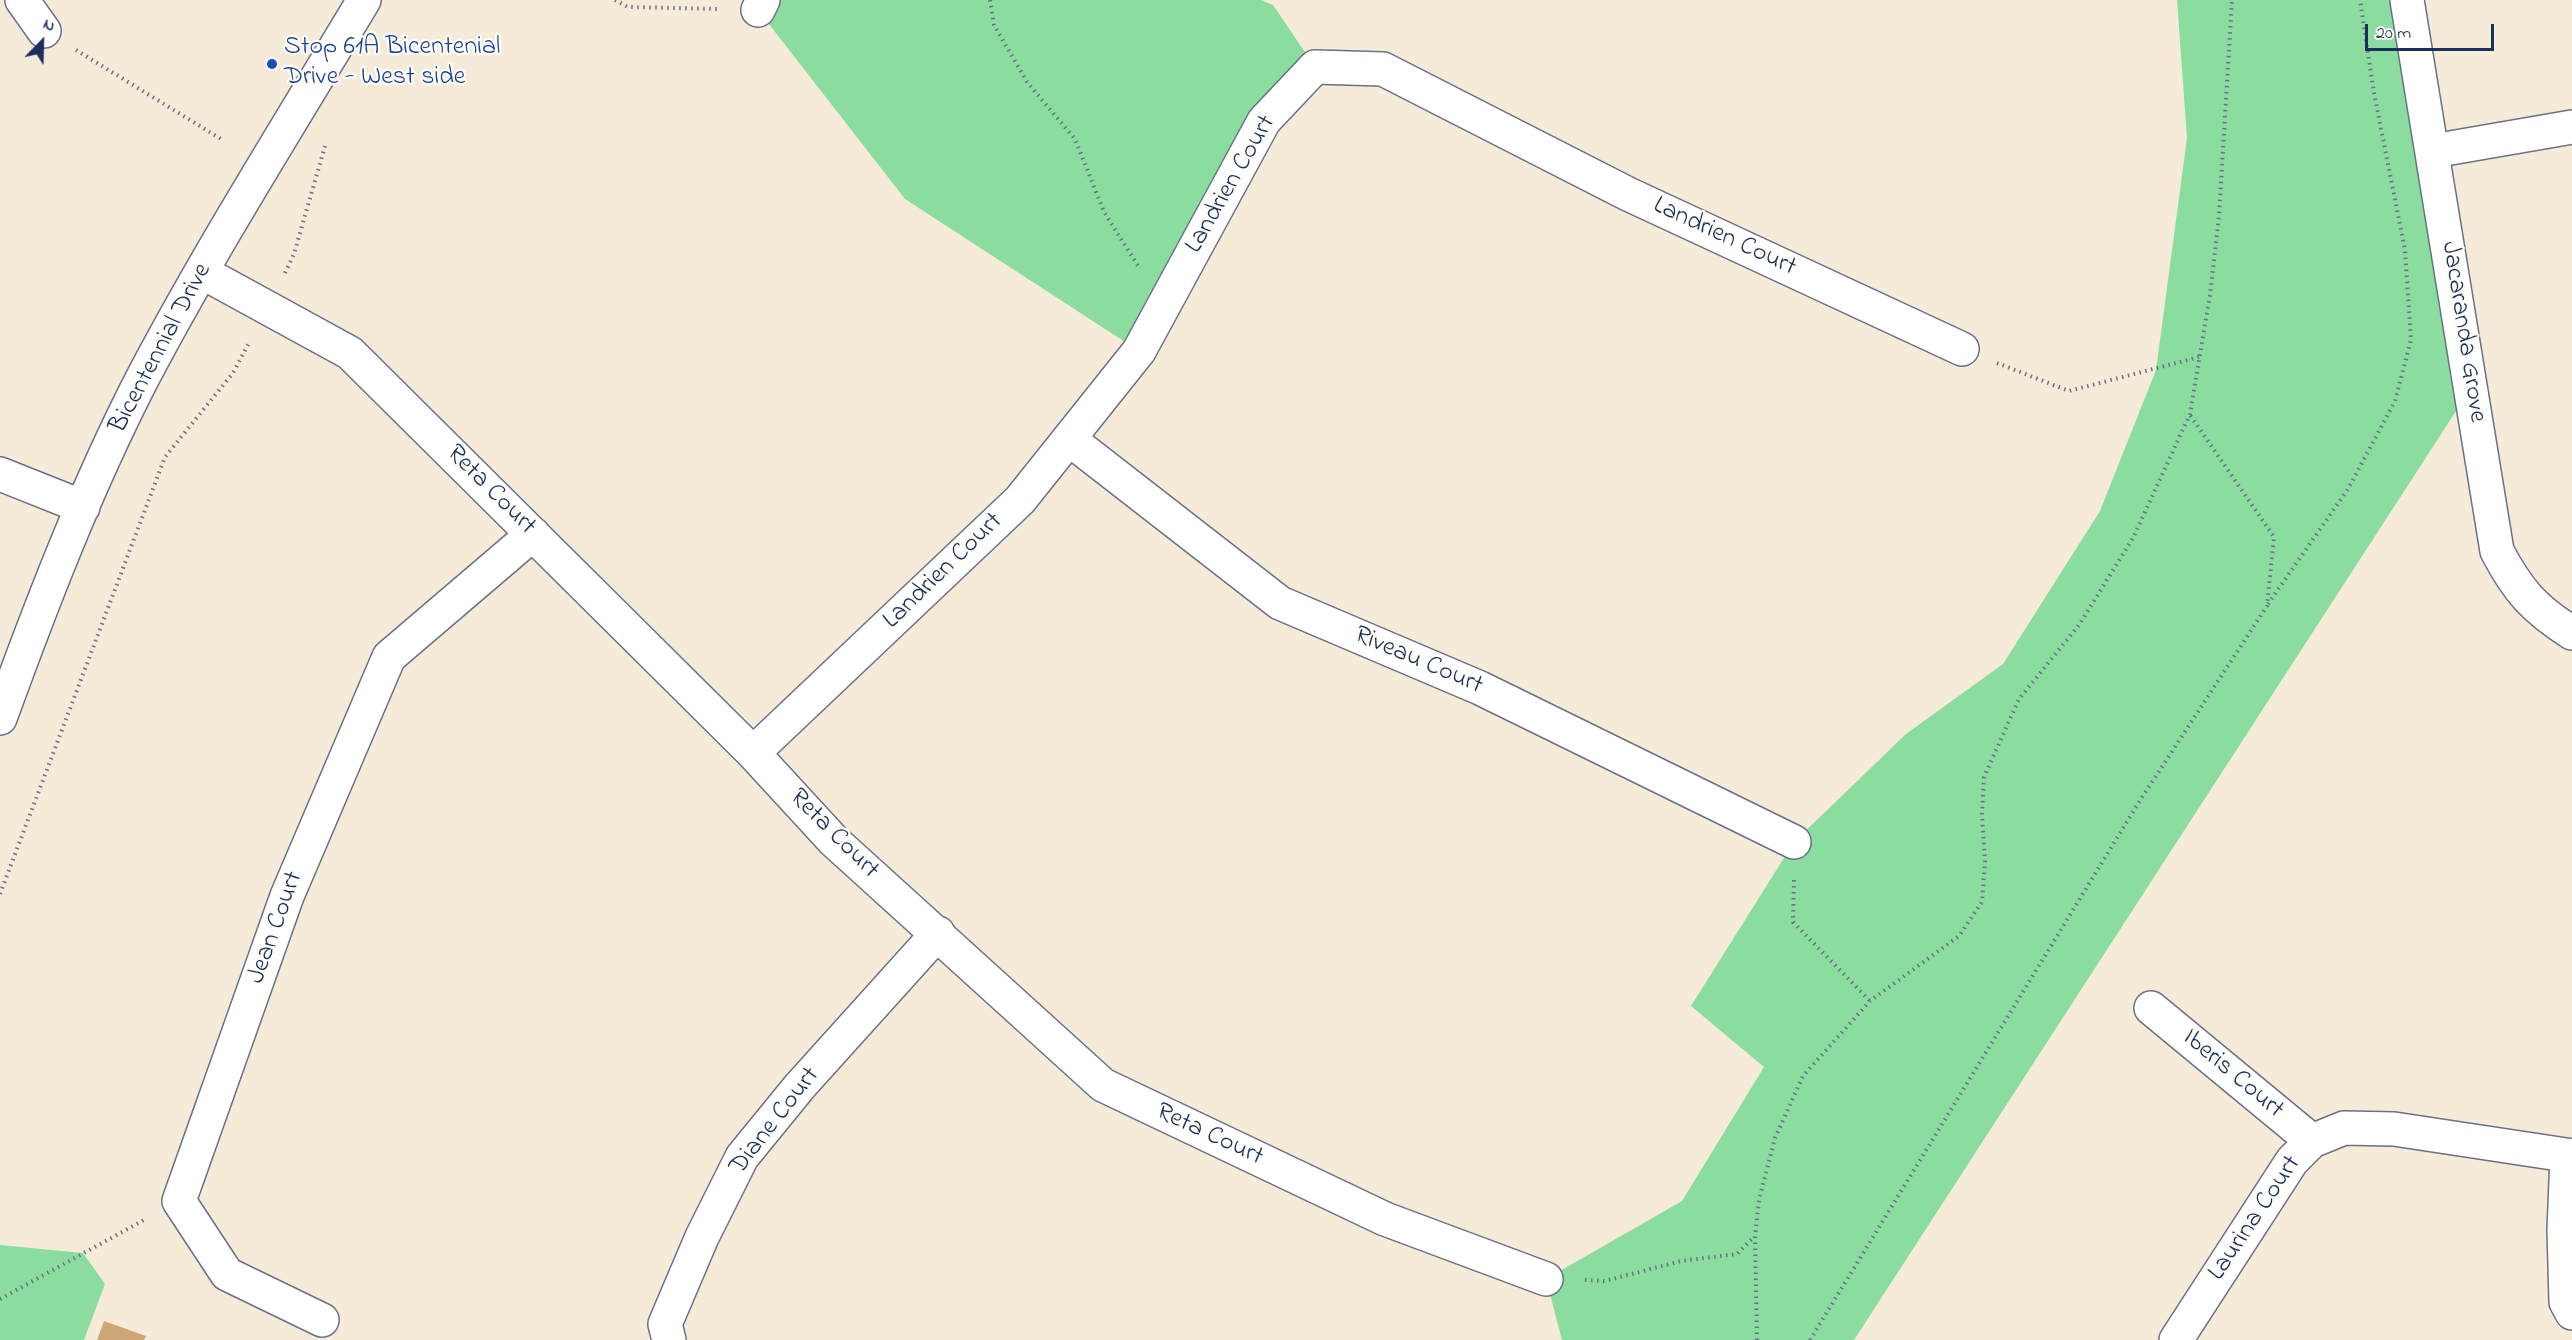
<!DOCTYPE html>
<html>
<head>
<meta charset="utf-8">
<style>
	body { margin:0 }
	#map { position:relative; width:2572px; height:1340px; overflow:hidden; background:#f6ebd8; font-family:"Indie Flower",sans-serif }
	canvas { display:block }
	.north { position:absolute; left:12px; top:12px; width:60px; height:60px; -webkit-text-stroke:4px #fdfcf7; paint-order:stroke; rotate:23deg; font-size:16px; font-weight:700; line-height:24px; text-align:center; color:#1b2f5e }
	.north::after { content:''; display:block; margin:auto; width:21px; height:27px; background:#1b2f5e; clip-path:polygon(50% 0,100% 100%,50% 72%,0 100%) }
	.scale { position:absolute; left:2365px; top:24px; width:129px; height:27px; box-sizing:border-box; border:3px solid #1b2f5e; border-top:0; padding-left:8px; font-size:18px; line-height:21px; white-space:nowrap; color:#1b2f5e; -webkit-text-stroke:4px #fdfcf7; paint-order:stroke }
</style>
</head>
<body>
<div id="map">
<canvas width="2572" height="1340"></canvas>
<div class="north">N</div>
<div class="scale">20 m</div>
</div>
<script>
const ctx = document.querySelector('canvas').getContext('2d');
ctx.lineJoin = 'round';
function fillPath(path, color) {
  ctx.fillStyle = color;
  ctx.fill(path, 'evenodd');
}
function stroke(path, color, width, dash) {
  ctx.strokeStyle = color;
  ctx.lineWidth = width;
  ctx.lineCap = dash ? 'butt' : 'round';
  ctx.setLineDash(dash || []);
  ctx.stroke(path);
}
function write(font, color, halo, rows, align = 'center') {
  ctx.font = font + ' "Indie Flower",sans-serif';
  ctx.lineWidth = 4.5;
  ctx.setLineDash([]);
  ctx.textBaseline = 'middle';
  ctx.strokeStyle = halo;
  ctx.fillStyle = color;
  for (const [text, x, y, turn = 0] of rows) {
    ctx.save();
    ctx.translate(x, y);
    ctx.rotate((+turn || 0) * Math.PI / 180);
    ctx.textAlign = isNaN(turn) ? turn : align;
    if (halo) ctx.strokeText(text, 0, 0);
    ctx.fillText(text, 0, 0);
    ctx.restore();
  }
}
fillPath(new Path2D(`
	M 763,0 L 1261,0 L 1273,5 L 1315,67 L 1139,351 L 905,199 L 758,10 Z
	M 2177,0 L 2407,0 L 2471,388 L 1854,1340 L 1562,1340 L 1546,1279 L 1682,1201 L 1764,1067 L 1691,1006 L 1794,842 L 1906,734 L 2003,664 L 2100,511 L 2156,370 L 2187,138 Z
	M 0,1245 L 83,1253 L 105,1284 L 84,1340 L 0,1340 Z`), '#8add9e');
fillPath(new Path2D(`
	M 104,1321 L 146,1336 L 144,1340 L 97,1340 Z`), '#cca677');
const minor = new Path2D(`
	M 22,0 L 44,31
	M 2407,0 L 2497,551 C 2518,591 2534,609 2572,633
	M 758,10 L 763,0
	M 2433,151 L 2572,127
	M 202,272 L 350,353 L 753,753 L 834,841 L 1103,1085 L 1385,1219 L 1546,1279
	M 1069,439 L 1280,603 L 1480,688 L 1794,842
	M 0,474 L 83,507
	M 0,718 C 42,603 86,488 142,379 C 210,250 289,125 364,0
	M 753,753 L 1020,500 L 1139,351 L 1264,121 L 1315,67 L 1383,69 L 1628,194 L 1962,349
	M 2151,1008 L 2312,1141
	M 2567,1156 L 2564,1230 L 2566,1302 L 2572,1313
	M 322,1320 L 227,1274 L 179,1201 L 287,896 L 389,657 L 533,534
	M 669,1340 L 665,1324 L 702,1237 L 742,1157 L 800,1086 L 938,933
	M 2176,1340 L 2292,1161 L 2312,1141 L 2344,1128 L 2394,1129 L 2572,1156`);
stroke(minor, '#687189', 36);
stroke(new Path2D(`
	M 615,0 L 628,7 L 721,9
	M 990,0 L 994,25 L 1027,82 L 1075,139 L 1104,212 L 1140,269
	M 76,50 L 221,139
	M 285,273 L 294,254 L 325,146
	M 1997,363 L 2069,391 L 2199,357
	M 2268,604 L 2348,489 L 2395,401 L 2411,340 L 2405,250 L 2374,93 L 2360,0
	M 1794,880 L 1793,922 L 1870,1001
	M 0,894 L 165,457 L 233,373 L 250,341
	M 1585,1280 L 1605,1281 L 1681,1261 L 1737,1254 L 1754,1237
	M 0,1299 L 144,1220
	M 1757,1340 L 1755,1237 L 1759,1200 L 1775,1138 L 1803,1076 L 1870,1001 L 1959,936 L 1982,902 L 1985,862 L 1982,814 L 1984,777 L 2019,699 L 2079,625 L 2133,538 L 2190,414 L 2210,295 L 2219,216 L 2232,0
	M 1810,1340 L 2139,802 L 2267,606 L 2274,537 L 2190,415`), '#687189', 4, [1.5, 4.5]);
stroke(minor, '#fff', 33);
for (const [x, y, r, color] of [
	[272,64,6,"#1a4fb4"]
]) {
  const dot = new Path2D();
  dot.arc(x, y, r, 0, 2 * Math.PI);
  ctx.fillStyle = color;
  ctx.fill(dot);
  stroke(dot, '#fdfcf7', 2);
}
write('26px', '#164399', '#fdfcf7', [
	["Stop 61A Bicentenial",284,49],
	["Drive - West side",284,79]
], 'left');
write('26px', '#1b2f5e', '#fdfcf7', [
	["Landrien Court",1232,185,-60],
	["Landrien Court",1724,238,25],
	["Jacaranda Grove",2462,332,81],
	["Bicentennial Drive",162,349,-62],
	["Reta Court",490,491,45],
	["Landrien Court",944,572,-44],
	["Riveau Court",1418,662,23],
	["Reta Court",833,835,45],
	["Jean Court",277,928,-70],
	["Iberis Court",2232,1075,40],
	["Diane Court",776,1122,-52],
	["Reta Court",1209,1136,25],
	["Laurina Court",2256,1219,-56]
]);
</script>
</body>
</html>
